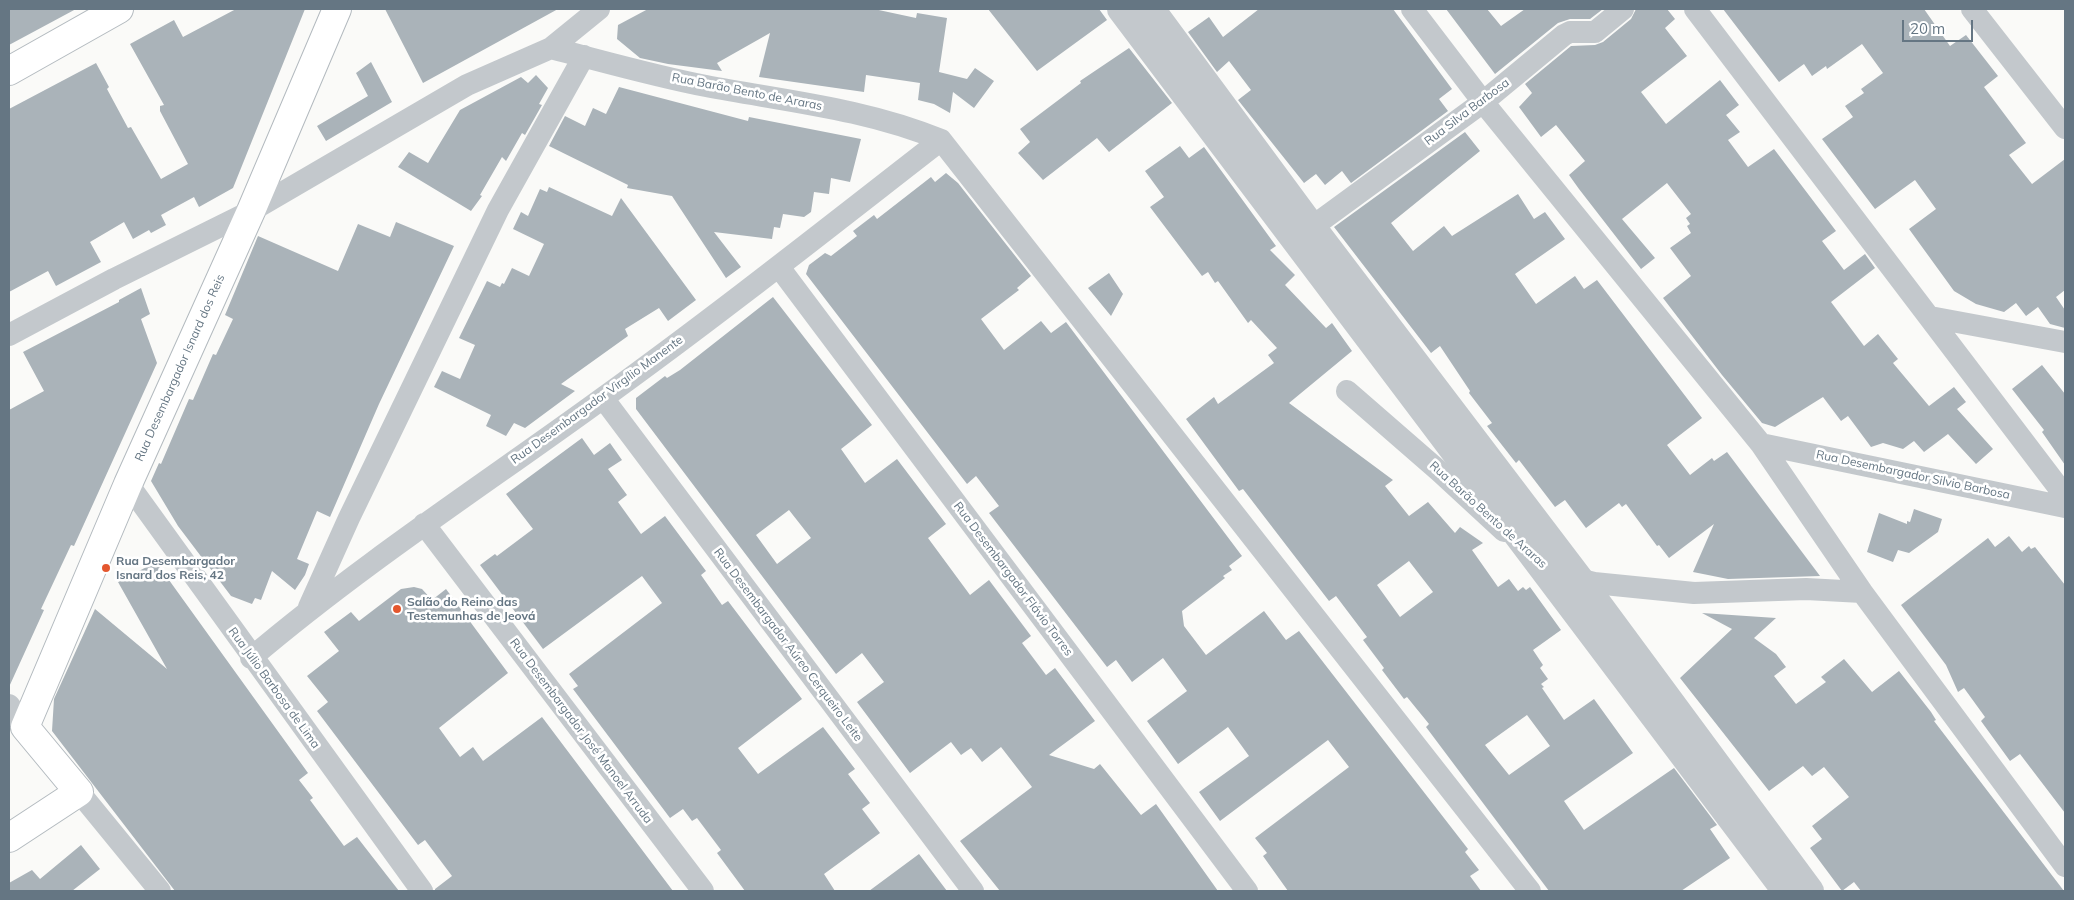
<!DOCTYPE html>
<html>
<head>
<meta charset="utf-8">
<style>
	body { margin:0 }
	#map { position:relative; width:2074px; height:900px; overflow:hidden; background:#fafaf8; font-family:Mulish,sans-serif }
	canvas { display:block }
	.frame { position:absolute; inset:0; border:10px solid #657683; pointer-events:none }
	.scale { position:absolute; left:1902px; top:20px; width:71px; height:22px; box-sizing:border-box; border:2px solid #657683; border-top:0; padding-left:6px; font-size:15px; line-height:18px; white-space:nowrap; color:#657683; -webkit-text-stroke:4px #fff; paint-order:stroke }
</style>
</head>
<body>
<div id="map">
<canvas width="2074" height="900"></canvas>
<div class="frame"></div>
<div class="scale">20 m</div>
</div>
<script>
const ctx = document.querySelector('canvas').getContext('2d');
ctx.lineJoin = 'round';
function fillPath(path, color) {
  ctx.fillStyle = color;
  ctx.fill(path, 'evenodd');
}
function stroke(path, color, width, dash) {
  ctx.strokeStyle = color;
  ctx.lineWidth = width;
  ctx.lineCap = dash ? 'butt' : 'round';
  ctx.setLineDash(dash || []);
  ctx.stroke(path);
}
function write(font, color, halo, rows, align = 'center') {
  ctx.font = font + ' Mulish,sans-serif';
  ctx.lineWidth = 5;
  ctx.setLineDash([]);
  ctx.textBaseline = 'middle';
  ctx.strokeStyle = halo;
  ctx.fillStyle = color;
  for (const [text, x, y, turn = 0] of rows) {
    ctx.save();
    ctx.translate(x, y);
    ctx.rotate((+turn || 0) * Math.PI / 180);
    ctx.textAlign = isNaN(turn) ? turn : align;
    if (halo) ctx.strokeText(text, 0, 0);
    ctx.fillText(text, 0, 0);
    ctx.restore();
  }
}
fillPath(new Path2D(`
	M 9,9 L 76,9 L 9,45 Z
	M 236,9 L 305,9 L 233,188 L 199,207 L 194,197 L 161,215 L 166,225 L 151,233 L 149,230 L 133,239 L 124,222 L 90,242 L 101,262 L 56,286 L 48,271 L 9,292 L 9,109 L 96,63 L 109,87 L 107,89 L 128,128 L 131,127 L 161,179 L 188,164 L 160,111 L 160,106 L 164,105 L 130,44 L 174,20 L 183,37 Z
	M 385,9 L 558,9 L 423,83 Z
	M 648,9 L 874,9 L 916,18 L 917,13 L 947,18 L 939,72 L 967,79 L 975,68 L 994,81 L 974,108 L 953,92 L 950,113 L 934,104 L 918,100 L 920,83 L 866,75 L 864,92 L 759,77 L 770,33 L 717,63 L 722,71 L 668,64 L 640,58 L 617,39 L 618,25 Z
	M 988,9 L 1099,9 L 1107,20 L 1037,71 Z
	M 1259,9 L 1393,9 L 1452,89 L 1439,99 L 1448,111 L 1351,183 L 1342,171 L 1325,185 L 1316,174 L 1304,183 L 1238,100 L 1251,90 L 1229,61 L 1217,72 L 1188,32 L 1209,17 L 1223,37 Z
	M 1446,9 L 1487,9 L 1501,26 L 1525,9 L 1603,9 L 1590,19 L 1570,19 L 1558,23 L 1495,74 Z
	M 1636,9 L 1667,9 L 1675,19 L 1665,28 L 1687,56 L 1641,92 L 1666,124 L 1720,80 L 1739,105 L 1726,115 L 1740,132 L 1728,140 L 1748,167 L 1774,149 L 1836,231 L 1822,241 L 1844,270 L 1865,254 L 1875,268 L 1831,302 L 1864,346 L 1878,334 L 1898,359 L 1893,363 L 1929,406 L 1954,387 L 1966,402 L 1957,409 L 1993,449 L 1976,464 L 1948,434 L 1924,452 L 1914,441 L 1903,449 L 1883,443 L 1871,447 L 1848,416 L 1841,421 L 1823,397 L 1775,427 L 1762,423 L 1722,375 L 1663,298 L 1691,276 L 1670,248 L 1691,233 L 1687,226 L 1690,224 L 1686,218 L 1691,214 L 1667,183 L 1622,219 L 1655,258 L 1641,269 L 1579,189 L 1569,175 L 1585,161 L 1556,125 L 1541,137 L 1519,107 L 1532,93 L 1525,84 L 1571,46 L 1595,45 L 1603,42 L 1631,19 Z
	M 1723,9 L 1924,9 L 1950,46 L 1966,35 L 1998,76 L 1984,87 L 2026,143 L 2009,155 L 2032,184 L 2065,159 L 2065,290 L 2056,297 L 2065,310 L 2065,328 L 2050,324 L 2038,307 L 2026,316 L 2016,303 L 2004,312 L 1976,304 L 1954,291 L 1909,229 L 1936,209 L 1915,180 L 1875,209 L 1822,139 L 1853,117 L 1845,106 L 1864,93 L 1861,89 L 1883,73 L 1862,44 L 1827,69 L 1826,66 L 1812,76 L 1804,64 L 1779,82 Z
	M 1129,48 L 1172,103 L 1109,152 L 1097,138 L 1043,180 L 1018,153 L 1030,142 L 1020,129 L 1081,83 L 1080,81 Z
	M 371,62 L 392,102 L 326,141 L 317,126 L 368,96 L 356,73 Z
	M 536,75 L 548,88 L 539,104 L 542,105 L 525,135 L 522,133 L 506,161 L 502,157 L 480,195 L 482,196 L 471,211 L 398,167 L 409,152 L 428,163 L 460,110 L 521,77 L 528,83 Z
	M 619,87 L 748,121 L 749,117 L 861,139 L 850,182 L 831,178 L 829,194 L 814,192 L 811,212 L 804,217 L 783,214 L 780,228 L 774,227 L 772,239 L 714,232 L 741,267 L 726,278 L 672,196 L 627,188 L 628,185 L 549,146 L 565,116 L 585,126 L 593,108 L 606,114 Z
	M 1465,132 L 1480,151 L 1391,223 L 1413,251 L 1444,226 L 1452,236 L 1518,194 L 1534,219 L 1545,212 L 1565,239 L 1515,274 L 1536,304 L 1575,276 L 1584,289 L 1597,280 L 1702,418 L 1667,445 L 1690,475 L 1712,458 L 1714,461 L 1727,452 L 1820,576 L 1728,579 L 1693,572 L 1714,524 L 1669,558 L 1659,545 L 1657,546 L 1626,504 L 1622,507 L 1619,503 L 1586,528 L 1565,500 L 1555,507 L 1519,460 L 1516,463 L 1487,426 L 1492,423 L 1469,393 L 1470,391 L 1440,346 L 1431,353 L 1334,227 Z
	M 1180,146 L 1189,158 L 1204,147 L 1276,246 L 1270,250 L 1295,275 L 1285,285 L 1326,328 L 1332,323 L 1352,351 L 1289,403 L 1393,480 L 1385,486 L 1409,516 L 1428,502 L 1455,533 L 1460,527 L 1483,543 L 1472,550 L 1498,587 L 1509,579 L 1518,591 L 1523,587 L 1526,590 L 1530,587 L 1561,630 L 1533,650 L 1543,665 L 1540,668 L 1548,679 L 1541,684 L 1544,687 L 1542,688 L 1564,720 L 1594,699 L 1633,753 L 1564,801 L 1584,830 L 1674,768 L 1717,825 L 1710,829 L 1730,858 L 1681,891 L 1549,891 L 1426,727 L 1429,724 L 1407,697 L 1404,699 L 1382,670 L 1384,668 L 1363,640 L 1367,637 L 1336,596 L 1329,601 L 1243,489 L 1239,491 L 1186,419 L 1214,397 L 1218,404 L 1274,363 L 1268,355 L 1277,348 L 1251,320 L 1248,323 L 1218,281 L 1215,283 L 1208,272 L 1202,276 L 1150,207 L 1164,197 L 1145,171 ZM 1409,561 L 1433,592 L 1400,617 L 1377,585 ZM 1527,715 L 1550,746 L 1509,775 L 1485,745 Z
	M 946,173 L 958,183 L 1031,276 L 1017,288 L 1019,290 L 981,319 L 1004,350 L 1041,321 L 1051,333 L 1066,322 L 1242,556 L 1229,566 L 1232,570 L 1223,576 L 1225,578 L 1182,611 L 1184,626 L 1206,655 L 1264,611 L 1286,640 L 1299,631 L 1468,849 L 1465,852 L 1479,870 L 1470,876 L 1481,891 L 1288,891 L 1263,856 L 1267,853 L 1255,838 L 1349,767 L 1328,740 L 1220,821 L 1199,792 L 1249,756 L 1228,727 L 1178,764 L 1147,721 L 1187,691 L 1163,658 L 1132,682 L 1116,660 L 1107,667 L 989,513 L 999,506 L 976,476 L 967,484 L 806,274 L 809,265 L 825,253 L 831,256 L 857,236 L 853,231 L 874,215 L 877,219 L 931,177 L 935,182 Z
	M 549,187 L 612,216 L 621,198 L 696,300 L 668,321 L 659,308 L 625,329 L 628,336 L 561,384 L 575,391 L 525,428 L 514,423 L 506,436 L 486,426 L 491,415 L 434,387 L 442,371 L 460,379 L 475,345 L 459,338 L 487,281 L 500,287 L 502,283 L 504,284 L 512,268 L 529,276 L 544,244 L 513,229 L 521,212 L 528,216 L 540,189 L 547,192 Z
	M 396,222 L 454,246 L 379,404 L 330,517 L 317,511 L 297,559 L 309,564 L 305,575 L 295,590 L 272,571 L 261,600 L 255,598 L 252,604 L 231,596 L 178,526 L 151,481 L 159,463 L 161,464 L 189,399 L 193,400 L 213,354 L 216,355 L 233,319 L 225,315 L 258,236 L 338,271 L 358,224 L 390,237 Z
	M 1109,273 L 1123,294 L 1111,316 L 1088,288 Z
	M 141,288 L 150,314 L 141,319 L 157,363 L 74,546 L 71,545 L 41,609 L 44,610 L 9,687 L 9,410 L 44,391 L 23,352 L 119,302 L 119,300 Z
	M 773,297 L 872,425 L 841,449 L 865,483 L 897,459 L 946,524 L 928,538 L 970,595 L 989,580 L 1031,636 L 1022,643 L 1046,675 L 1055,668 L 1095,721 L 1049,755 L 1094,769 L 1100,764 L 1141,815 L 1156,804 L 1218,891 L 1000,891 L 960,841 L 1032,787 L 1001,747 L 982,762 L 971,748 L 961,755 L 951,742 L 910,773 L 857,702 L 884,682 L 862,653 L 836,674 L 636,409 L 636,398 L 665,376 L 667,378 L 680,370 ZM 789,510 L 811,538 L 777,564 L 756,535 Z
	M 2042,365 L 2065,394 L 2065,465 L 2042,432 L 2044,430 L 2012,389 Z
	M 582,438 L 594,455 L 610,443 L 622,460 L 608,469 L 627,495 L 618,502 L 641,534 L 665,516 L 706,571 L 701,575 L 722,605 L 728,601 L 802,699 L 738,748 L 758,774 L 823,727 L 855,769 L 848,774 L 870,803 L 862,809 L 880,833 L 824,874 L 835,891 L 745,891 L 717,853 L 721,850 L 697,818 L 692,821 L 683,809 L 670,818 L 573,689 L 578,686 L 569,674 L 662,603 L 642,576 L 543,649 L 480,565 L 495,554 L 497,556 L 533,529 L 506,494 Z
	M 1914,509 L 1942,519 L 1938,532 L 1909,553 L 1898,550 L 1893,562 L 1867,552 L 1879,513 L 1907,524 L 1907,521 L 1910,522 Z
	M 2009,536 L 2022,552 L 2029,546 L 2031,549 L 2035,547 L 2065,585 L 2065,813 L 2020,754 L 2010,761 L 1981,721 L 1985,717 L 1964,688 L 1958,692 L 1946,665 L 1901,605 L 1988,538 L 1995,547 Z
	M 156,562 L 308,773 L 299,780 L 313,798 L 310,800 L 344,846 L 357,837 L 399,891 L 175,891 L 52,731 L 54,699 L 95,609 L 167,669 L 118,582 Z
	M 414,587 L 422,589 L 432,600 L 446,589 L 508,673 L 439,728 L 460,757 L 473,747 L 483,761 L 542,717 L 673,891 L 435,891 L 435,889 L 452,876 L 425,840 L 418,845 L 317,711 L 328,702 L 307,676 L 339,651 L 324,632 L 351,612 L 359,621 L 401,589 Z
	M 1702,613 L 1776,618 L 1754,638 L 1776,654 L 1786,667 L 1774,676 L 1796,704 L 1826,682 L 1821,677 L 1844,659 L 1872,692 L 1899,671 L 1931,712 L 1936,720 L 1934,721 L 2064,891 L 1861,891 L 1854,882 L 1842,891 L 1810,848 L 1822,839 L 1812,826 L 1849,797 L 1824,767 L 1812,776 L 1803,766 L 1769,791 L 1680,678 L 1732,629 Z
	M 81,845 L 100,869 L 72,891 L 9,891 L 9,883 L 32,870 L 40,879 Z
	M 919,854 L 947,891 L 869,891 Z`), '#aab3b9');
const secondary = new Path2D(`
	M 9,71 L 119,9
	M 9,838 L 79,792 L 25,727 L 128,484 L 251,211 L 337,9`);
stroke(secondary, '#b3babf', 30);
stroke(new Path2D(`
	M 1412,9 L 1483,102 L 1761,444 L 1862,592 L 2065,866
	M 1695,9 L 2065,496
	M 1972,9 L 2065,128
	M 551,48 C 602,61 654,76 706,86 C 785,101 867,109 941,140 L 1530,891
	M 1312,227 L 1483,102 L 1564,35 L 1570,32 L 1595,32 L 1623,9
	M 779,267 L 1247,891
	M 1930,317 L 2065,342
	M 9,335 L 114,279 L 251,211 L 467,85 L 551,48 L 599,9
	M 1347,391 L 1439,471 L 1504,531
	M 603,398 L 973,891
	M 1761,444 L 2065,507
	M 128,484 L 422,891
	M 424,524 L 703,891
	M 1570,577 L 1594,583 L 1694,593 L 1806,589 L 1862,592
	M 309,607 L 349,518 L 498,210 L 584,56
	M 251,658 C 363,563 485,484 603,398 C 718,315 829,227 941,140
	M 9,705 L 25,727
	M 79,792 L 160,891`), '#c3c8cc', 22);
stroke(new Path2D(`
	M 1121,9 L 1786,891
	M 1151,9 L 1312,227 L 1581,581 L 1810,891`), '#c3c8cc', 28);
stroke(secondary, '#fff', 28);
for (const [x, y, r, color] of [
	[106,568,5,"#e4572e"],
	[397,609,5,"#e4572e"]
]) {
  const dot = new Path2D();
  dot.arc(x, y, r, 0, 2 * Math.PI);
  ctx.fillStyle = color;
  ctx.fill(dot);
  stroke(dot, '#fff', 2);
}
write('12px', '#657683', '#fff', [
	["Rua Barão Bento de Araras",747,92,11],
	["Rua Silva Barbosa",1467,112,-37],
	["Rua Desembargador Isnard dos Reis",180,368,-66],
	["Rua Desembargador Virgílio Manente",597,400,-36],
	["Rua Desembargador Silvio Barbosa",1913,475,12],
	["Rua Barão Bento de Araras",1488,515,42],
	["Rua Desembargador Flávio Torres",1013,579,53],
	["Rua Desembargador Aúreo Cerqueiro Leite",788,645,53],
	["Rua Júlio Barbosa de Lima",274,688,54],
	["Rua Desembargador José Manoel Arruda",581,731,53]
]);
write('bold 12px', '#657683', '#fff', [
	["Rua Desembargador",116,561],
	["Isnard dos Reis, 42",116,575],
	["Salão do Reino das",407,602],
	["Testemunhas de Jeová",407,616]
], 'left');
</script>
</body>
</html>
